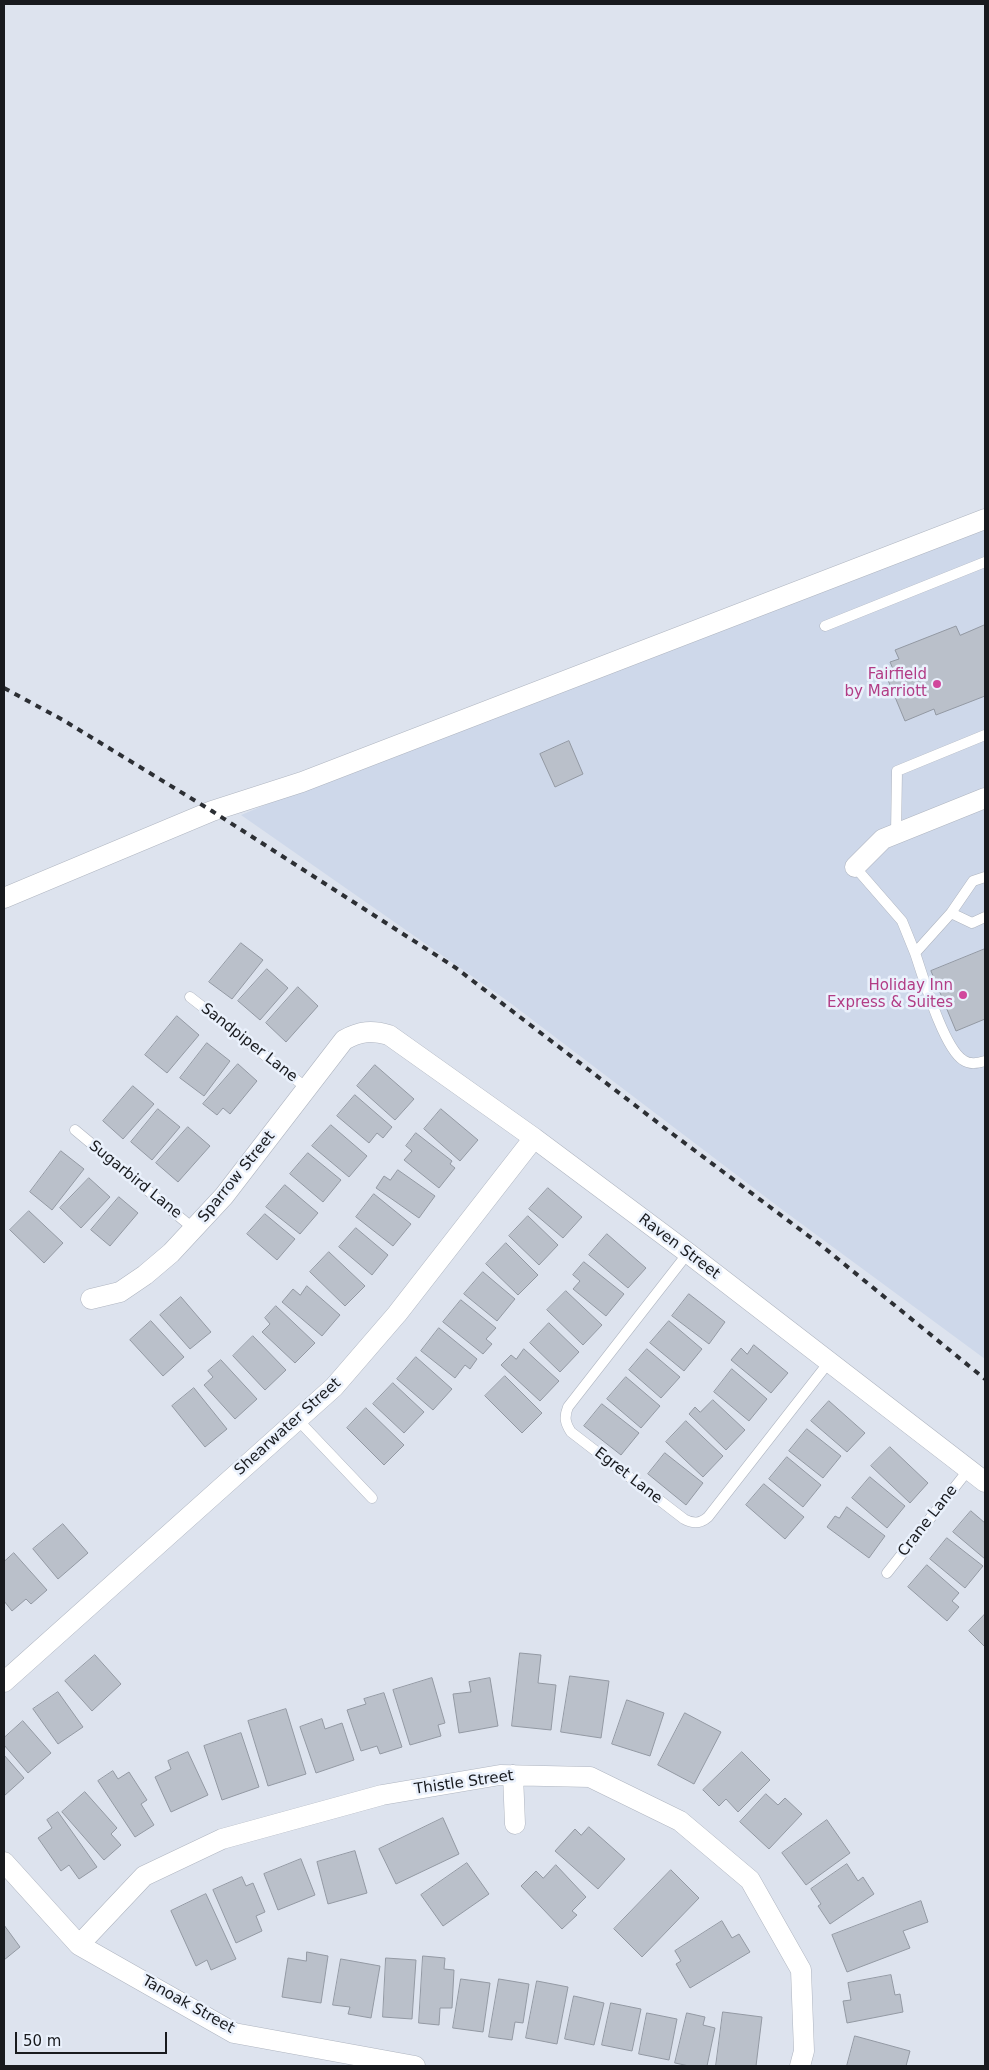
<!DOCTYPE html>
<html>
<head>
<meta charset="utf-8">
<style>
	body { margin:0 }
	#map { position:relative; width:989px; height:2070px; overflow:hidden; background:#dde3ee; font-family:"DejaVu Sans",sans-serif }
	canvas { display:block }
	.frame { position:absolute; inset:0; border:5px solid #181a1e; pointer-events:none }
	.scale { position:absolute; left:15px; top:2032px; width:152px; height:22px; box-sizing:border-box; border:2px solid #181a1e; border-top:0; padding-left:6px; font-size:15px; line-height:18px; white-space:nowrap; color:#181a1e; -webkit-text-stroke:4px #eaf1fc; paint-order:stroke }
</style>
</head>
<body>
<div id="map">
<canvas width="989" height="2070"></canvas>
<div class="frame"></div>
<div class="scale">50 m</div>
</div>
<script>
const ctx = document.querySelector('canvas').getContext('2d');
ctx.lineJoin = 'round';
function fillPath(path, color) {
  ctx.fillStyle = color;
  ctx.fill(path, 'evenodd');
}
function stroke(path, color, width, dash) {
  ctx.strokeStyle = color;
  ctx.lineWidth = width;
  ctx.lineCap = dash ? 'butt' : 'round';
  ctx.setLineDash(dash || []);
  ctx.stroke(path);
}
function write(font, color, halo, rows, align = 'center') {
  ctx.font = font + ' "DejaVu Sans",sans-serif';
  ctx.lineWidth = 5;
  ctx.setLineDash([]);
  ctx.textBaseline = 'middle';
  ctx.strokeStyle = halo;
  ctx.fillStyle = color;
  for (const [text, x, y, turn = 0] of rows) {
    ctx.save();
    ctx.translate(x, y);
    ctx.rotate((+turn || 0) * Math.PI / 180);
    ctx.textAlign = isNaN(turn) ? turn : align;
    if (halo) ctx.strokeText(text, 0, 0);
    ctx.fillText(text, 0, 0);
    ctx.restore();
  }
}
fillPath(new Path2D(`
	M 985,520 L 985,1359 L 780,1208 L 509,1002 L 241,815 L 613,660 Z`), '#ced8ea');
const building = new Path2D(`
	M 985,625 L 985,696 L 936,715 L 934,709 L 905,721 L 885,673 L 893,669 L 890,662 L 899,659 L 895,650 L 956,626 L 960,635 Z
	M 569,741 L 583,774 L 555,787 L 540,754 Z
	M 241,943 L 263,960 L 232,999 L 209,982 Z
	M 985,949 L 985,1019 L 956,1031 L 931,971 Z
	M 267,969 L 288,988 L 260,1020 L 238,1001 Z
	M 298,987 L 318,1006 L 286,1042 L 266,1023 Z
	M 177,1016 L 199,1035 L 167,1073 L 145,1055 Z
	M 207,1043 L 230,1061 L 204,1096 L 180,1078 Z
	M 238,1064 L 257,1081 L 230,1114 L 223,1108 L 217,1115 L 203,1104 Z
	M 375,1065 L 414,1099 L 395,1120 L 357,1086 Z
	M 133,1086 L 154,1104 L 123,1139 L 103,1121 Z
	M 355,1095 L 392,1127 L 383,1138 L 377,1133 L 369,1143 L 337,1116 Z
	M 158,1109 L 180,1127 L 152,1160 L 131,1142 Z
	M 441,1109 L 478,1140 L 460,1161 L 424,1129 Z
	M 331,1125 L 367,1156 L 349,1177 L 312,1146 Z
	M 188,1127 L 210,1146 L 178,1182 L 156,1163 Z
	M 416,1133 L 452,1161 L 450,1164 L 455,1168 L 439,1188 L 404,1160 L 412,1151 L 406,1146 Z
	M 61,1151 L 84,1169 L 52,1210 L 30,1192 Z
	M 308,1153 L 341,1180 L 323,1202 L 290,1174 Z
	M 398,1170 L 435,1196 L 419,1218 L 376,1188 L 384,1176 L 390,1180 Z
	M 89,1178 L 110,1197 L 81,1228 L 60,1208 Z
	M 285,1185 L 318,1213 L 300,1234 L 266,1207 Z
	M 548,1188 L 582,1217 L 563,1238 L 529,1209 Z
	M 374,1194 L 411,1224 L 393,1246 L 356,1217 Z
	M 119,1197 L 138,1213 L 110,1246 L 91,1230 Z
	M 29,1211 L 63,1243 L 44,1263 L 10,1230 Z
	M 265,1214 L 295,1239 L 277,1260 L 247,1234 Z
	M 528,1216 L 558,1245 L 539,1265 L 509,1236 Z
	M 356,1228 L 388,1255 L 372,1275 L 339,1247 Z
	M 607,1234 L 646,1268 L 628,1288 L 589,1255 Z
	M 506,1243 L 538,1275 L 518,1295 L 486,1264 Z
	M 329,1252 L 365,1286 L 345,1306 L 310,1272 Z
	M 584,1262 L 624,1294 L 606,1316 L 573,1289 L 580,1281 L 573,1275 Z
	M 483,1272 L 515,1299 L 497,1321 L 464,1294 Z
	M 307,1286 L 340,1315 L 322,1336 L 282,1302 L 293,1289 L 300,1295 Z
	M 566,1291 L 602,1325 L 583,1345 L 547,1310 Z
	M 689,1294 L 725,1322 L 709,1344 L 672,1316 Z
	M 181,1297 L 211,1332 L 190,1349 L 160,1315 Z
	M 461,1300 L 496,1328 L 486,1339 L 492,1344 L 483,1354 L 443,1322 Z
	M 276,1306 L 315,1343 L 295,1363 L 262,1332 L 270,1324 L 265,1318 Z
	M 151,1321 L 184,1357 L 163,1376 L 130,1340 Z
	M 669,1321 L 702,1349 L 684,1371 L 650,1343 Z
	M 549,1323 L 579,1352 L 560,1372 L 530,1343 Z
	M 439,1328 L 477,1359 L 470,1369 L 465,1365 L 455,1378 L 421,1351 Z
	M 253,1336 L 286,1370 L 265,1390 L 233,1356 Z
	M 754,1345 L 788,1373 L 771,1393 L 731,1360 L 741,1348 L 747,1354 Z
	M 524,1349 L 559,1381 L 540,1401 L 501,1365 L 511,1355 L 516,1359 Z
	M 647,1349 L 680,1377 L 661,1398 L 629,1370 Z
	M 416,1357 L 452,1389 L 433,1410 L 397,1379 Z
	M 221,1360 L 257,1399 L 235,1419 L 204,1385 L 213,1377 L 208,1371 Z
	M 732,1369 L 767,1399 L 749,1421 L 714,1392 Z
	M 505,1376 L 542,1413 L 522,1433 L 485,1396 Z
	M 626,1377 L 660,1406 L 641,1428 L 607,1399 Z
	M 393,1383 L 424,1412 L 404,1433 L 373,1404 Z
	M 194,1388 L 227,1429 L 205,1447 L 172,1406 Z
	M 713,1400 L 745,1430 L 726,1450 L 689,1414 L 695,1407 L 700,1412 Z
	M 829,1401 L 865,1433 L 847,1452 L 811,1421 Z
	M 602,1404 L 639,1433 L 621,1455 L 584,1426 Z
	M 366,1408 L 404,1445 L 384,1465 L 347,1428 Z
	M 686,1421 L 723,1456 L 703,1477 L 666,1442 Z
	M 807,1429 L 841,1456 L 823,1478 L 789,1451 Z
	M 890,1447 L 928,1483 L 910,1503 L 871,1466 Z
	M 665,1453 L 703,1483 L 686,1505 L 648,1474 Z
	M 787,1457 L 821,1485 L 803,1507 L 769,1479 Z
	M 870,1477 L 905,1506 L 887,1528 L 852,1498 Z
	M 764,1484 L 804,1517 L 785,1539 L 746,1505 Z
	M 847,1507 L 885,1536 L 869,1558 L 827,1527 L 835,1516 L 839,1518 Z
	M 971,1511 L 985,1523 L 985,1559 L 953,1532 Z
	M 63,1524 L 88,1553 L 58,1579 L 33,1549 Z
	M 947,1538 L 983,1566 L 965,1588 L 930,1559 Z
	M 14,1553 L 47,1590 L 31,1604 L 26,1599 L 12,1611 L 4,1601 L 4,1562 Z
	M 927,1565 L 959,1593 L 952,1601 L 959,1607 L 947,1621 L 908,1587 Z
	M 985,1614 L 985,1647 L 969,1631 Z
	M 520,1653 L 541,1655 L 538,1683 L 556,1685 L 551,1730 L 512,1726 Z
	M 95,1655 L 121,1684 L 92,1711 L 65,1681 Z
	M 570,1676 L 609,1681 L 601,1738 L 561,1732 Z
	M 432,1678 L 445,1723 L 438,1725 L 441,1736 L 410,1745 L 393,1690 Z
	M 490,1678 L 498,1726 L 459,1733 L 453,1694 L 471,1692 L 469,1682 Z
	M 58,1692 L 83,1727 L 58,1744 L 33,1709 Z
	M 384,1693 L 402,1747 L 380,1754 L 377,1746 L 361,1751 L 347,1710 L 366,1704 L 364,1699 Z
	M 627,1700 L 664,1713 L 650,1756 L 612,1744 Z
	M 286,1709 L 306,1774 L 268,1786 L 248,1721 Z
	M 685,1713 L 721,1732 L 694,1784 L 658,1765 Z
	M 322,1719 L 325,1729 L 342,1723 L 354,1760 L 316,1773 L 300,1727 Z
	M 23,1721 L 51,1753 L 28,1773 L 4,1745 L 4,1738 Z
	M 241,1733 L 259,1787 L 222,1800 L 204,1746 Z
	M 188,1752 L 208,1795 L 171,1812 L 155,1777 L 171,1769 L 168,1761 Z
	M 742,1752 L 770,1780 L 738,1812 L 726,1799 L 719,1806 L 703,1790 Z
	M 4,1755 L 24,1778 L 4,1796 Z
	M 113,1771 L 118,1779 L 129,1772 L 147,1800 L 141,1804 L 154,1825 L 135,1837 L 98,1781 Z
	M 85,1792 L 117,1828 L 111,1834 L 121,1845 L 104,1860 L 62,1812 Z
	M 766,1794 L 778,1805 L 785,1798 L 802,1814 L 769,1849 L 740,1822 Z
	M 58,1812 L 97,1867 L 79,1879 L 69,1865 L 61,1871 L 38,1838 L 52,1828 L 47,1820 Z
	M 443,1818 L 459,1854 L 396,1884 L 379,1849 Z
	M 827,1820 L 850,1853 L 806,1885 L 782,1853 Z
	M 589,1827 L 625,1859 L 598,1889 L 555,1851 L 575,1829 L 581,1835 Z
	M 355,1851 L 367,1893 L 328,1904 L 317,1862 Z
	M 301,1859 L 315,1895 L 278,1910 L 264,1874 Z
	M 467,1863 L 489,1894 L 443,1926 L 421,1895 Z
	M 847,1864 L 858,1881 L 863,1877 L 874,1894 L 830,1924 L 818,1906 L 821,1904 L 811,1889 Z
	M 556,1865 L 586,1897 L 572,1911 L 577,1915 L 562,1929 L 521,1886 L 536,1871 L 543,1878 Z
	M 671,1870 L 699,1898 L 642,1957 L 614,1929 Z
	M 242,1877 L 246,1886 L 253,1883 L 265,1912 L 256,1916 L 262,1931 L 236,1943 L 213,1890 Z
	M 206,1894 L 236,1959 L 211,1970 L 207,1960 L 196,1966 L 171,1911 Z
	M 921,1901 L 928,1922 L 903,1931 L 910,1948 L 847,1972 L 832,1935 Z
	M 722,1921 L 732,1938 L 739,1934 L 750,1952 L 690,1988 L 676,1964 L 681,1961 L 675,1951 Z
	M 4,1925 L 20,1947 L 4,1960 Z
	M 307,1952 L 328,1956 L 321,2003 L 282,1997 L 288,1958 L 306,1961 Z
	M 423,1956 L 445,1958 L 444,1969 L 454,1970 L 452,2008 L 440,2008 L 439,2025 L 419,2023 Z
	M 386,1958 L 416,1960 L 412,2019 L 383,2017 Z
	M 341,1959 L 380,1966 L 371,2018 L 348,2014 L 350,2007 L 333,2005 Z
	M 891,1975 L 895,1995 L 900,1994 L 903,2012 L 847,2023 L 843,2001 L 851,2000 L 848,1983 Z
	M 461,1979 L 490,1983 L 483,2032 L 453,2028 Z
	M 499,1979 L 529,1984 L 523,2023 L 515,2022 L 512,2040 L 489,2037 Z
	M 537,1981 L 568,1987 L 557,2044 L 526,2038 Z
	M 574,1996 L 604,2003 L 594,2045 L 565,2039 Z
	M 611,2003 L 641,2009 L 632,2051 L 602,2045 Z
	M 723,2012 L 762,2017 L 756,2066 L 716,2066 Z
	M 647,2013 L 677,2019 L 669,2060 L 639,2054 Z
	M 687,2013 L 705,2017 L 703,2025 L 715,2028 L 707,2066 L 689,2066 L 675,2063 Z
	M 855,2036 L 910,2051 L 906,2066 L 847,2066 Z`);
fillPath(building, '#bac0ca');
stroke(building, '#9399a3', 1);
const lane = new Path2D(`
	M 825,626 L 985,562
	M 896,834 L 897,771 L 985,735
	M 855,867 L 902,921 L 915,953
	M 985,877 L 973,881 L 951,913 L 915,953 C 923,976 943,1047 963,1060 C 970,1065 978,1063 985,1061
	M 951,913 L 972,923 L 985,917
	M 190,997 L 308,1089
	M 75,1130 L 194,1229
	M 688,1253 L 568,1407 C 564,1417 565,1423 571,1432 L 684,1519 C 693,1524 700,1524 708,1517 L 829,1362
	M 297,1419 L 372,1498
	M 887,1573 L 969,1469`);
const street = new Path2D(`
	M 855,867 L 883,839 L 985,798
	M 4,898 L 212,811 L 302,782 L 985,519
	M 91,1299 L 120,1292 L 145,1275 L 171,1253 L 224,1196 L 344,1040 C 360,1031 372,1030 389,1035 L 534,1138 L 688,1253 L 985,1482
	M 4,1682 L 334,1387 L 397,1314 L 534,1138
	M 513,1775 L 515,1824
	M 4,1862 L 79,1945 L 234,2033 L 415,2066
	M 79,1945 L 144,1876 L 222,1839 L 382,1795 L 500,1775 L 590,1777 L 680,1821 L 750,1880 L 801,1970 L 804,2051 L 800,2066`);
stroke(lane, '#afb5c0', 11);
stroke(street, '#afb5c0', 21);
stroke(lane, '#fff', 10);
stroke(street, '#fff', 20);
stroke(new Path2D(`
	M 4,688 L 63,720 L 212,811 L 456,968 L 670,1132 L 822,1246 L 985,1379`), '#2c2f34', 4, [6, 6]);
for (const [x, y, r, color] of [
	[937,684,5,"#d1479c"],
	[963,995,5,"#d1479c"]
]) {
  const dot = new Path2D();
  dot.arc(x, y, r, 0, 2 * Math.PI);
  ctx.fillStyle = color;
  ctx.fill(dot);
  stroke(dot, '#eaf1fc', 2);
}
write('15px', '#b23c85', '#eaf1fc', [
	["Fairfield",927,675],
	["by Marriott",927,692],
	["Holiday Inn",953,986],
	["Express & Suites",953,1003]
], 'right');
write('15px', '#181a1e', '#eaf1fc', [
	["Sandpiper Lane",249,1043,38],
	["Sparrow Street",237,1177,-51],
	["Sugarbird Lane",135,1180,39],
	["Raven Street",679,1247,37],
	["Shearwater Street",288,1427,-42],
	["Egret Lane",628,1476,38],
	["Crane Lane",928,1521,-52],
	["Thistle Street",464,1783,-8],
	["Tanoak Street",188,2005,29]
]);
</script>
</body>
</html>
